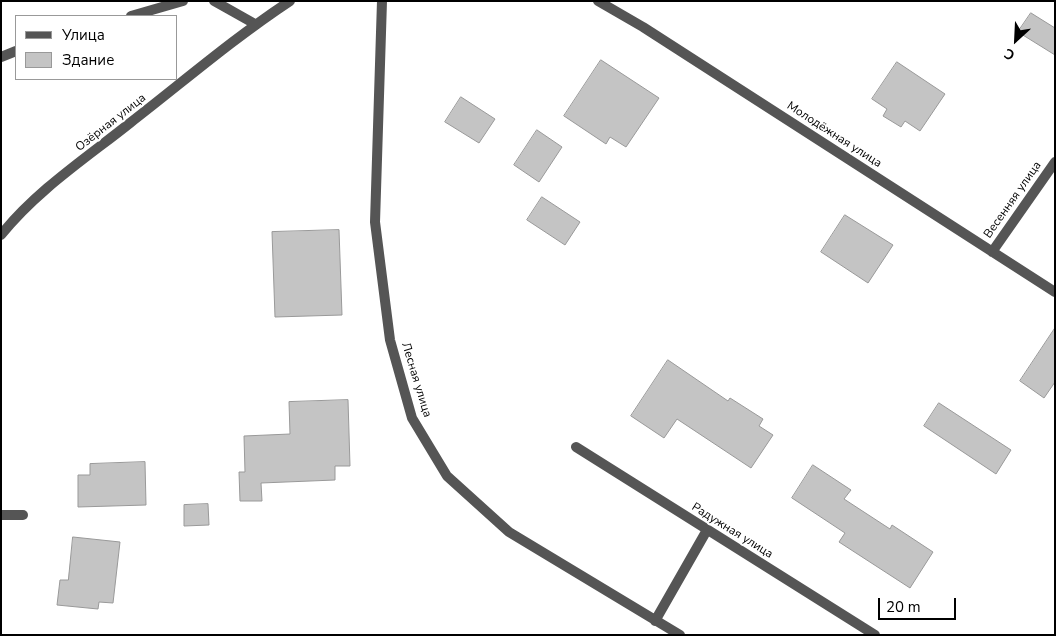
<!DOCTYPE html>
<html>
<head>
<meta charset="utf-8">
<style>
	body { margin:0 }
	#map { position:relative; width:1056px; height:636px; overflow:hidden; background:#fff; font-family:"Nunito Sans",sans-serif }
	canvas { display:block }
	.frame { position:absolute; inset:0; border:2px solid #000; pointer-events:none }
	.legend { position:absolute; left:15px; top:15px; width:162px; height:65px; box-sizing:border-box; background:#fff; border:1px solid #999; margin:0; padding:6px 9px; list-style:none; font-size:15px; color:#000 }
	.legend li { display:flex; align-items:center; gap:10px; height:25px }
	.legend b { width:25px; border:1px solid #999 }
	.north { position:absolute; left:991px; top:15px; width:50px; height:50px; -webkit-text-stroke:4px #fff; paint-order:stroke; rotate:205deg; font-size:14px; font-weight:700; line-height:20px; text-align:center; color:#000 }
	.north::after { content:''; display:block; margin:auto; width:18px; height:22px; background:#000; clip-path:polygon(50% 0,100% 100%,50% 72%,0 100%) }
	.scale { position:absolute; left:878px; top:598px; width:78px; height:22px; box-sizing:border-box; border:2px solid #000; border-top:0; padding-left:6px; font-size:15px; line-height:18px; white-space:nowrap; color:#000; -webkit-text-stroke:4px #fff; paint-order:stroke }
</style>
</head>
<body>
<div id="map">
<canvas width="1056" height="636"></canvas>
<div class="frame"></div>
<ul class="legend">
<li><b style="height:6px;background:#555"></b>Улица</li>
<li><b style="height:14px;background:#c4c4c4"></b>Здание</li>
</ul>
<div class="north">С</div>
<div class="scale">20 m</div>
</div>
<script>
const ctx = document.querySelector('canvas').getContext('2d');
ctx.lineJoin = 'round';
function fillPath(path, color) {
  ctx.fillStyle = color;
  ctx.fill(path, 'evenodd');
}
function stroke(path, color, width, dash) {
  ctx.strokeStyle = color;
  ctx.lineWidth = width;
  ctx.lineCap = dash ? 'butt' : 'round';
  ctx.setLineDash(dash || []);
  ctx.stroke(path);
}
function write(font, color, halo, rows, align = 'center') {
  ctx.font = font + ' "Nunito Sans",sans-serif';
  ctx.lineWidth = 4;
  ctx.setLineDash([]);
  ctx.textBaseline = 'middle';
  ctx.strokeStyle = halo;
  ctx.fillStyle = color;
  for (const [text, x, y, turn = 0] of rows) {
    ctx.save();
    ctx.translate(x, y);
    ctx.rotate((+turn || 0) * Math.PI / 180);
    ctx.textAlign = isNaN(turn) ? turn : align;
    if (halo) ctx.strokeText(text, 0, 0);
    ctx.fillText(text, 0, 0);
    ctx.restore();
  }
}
const building = new Path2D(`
	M 1031,13 L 1055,28 L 1055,55 L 1018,32 Z
	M 601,60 L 659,98 L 626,147 L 610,137 L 606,144 L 564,116 Z
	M 897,62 L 945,94 L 920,131 L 905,121 L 901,127 L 883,116 L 887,109 L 872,99 Z
	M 461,97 L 495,119 L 479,143 L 445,122 Z
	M 537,130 L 562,147 L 539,182 L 514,165 Z
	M 542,197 L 580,222 L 565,245 L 527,220 Z
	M 845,215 L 893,245 L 868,283 L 821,252 Z
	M 339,230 L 342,315 L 275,317 L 272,232 Z
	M 1055,328 L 1055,382 L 1044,398 L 1020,381 Z
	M 668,360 L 728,401 L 730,398 L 763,419 L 759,426 L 773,435 L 751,468 L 677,419 L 664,438 L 631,416 Z
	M 348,400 L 350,466 L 335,466 L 335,480 L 261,483 L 262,501 L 240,501 L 239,472 L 245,472 L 244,436 L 290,434 L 289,402 Z
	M 939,403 L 1011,450 L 996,474 L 924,426 Z
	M 145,462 L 146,505 L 78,507 L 78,475 L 90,475 L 90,464 Z
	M 813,465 L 851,490 L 844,499 L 890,529 L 892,525 L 933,552 L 910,588 L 839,542 L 845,533 L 792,498 Z
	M 208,504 L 209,525 L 184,526 L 184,505 Z
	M 73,537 L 120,542 L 113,603 L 99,602 L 98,609 L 57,605 L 60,580 L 68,580 Z`);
fillPath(building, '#c4c4c4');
stroke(building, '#999', 1);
stroke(new Path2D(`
	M 1,515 L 23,515`), '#555', 10);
stroke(new Path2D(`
	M 214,1 L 255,24
	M 382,1 L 375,222 L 390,340 L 412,418 L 447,476 L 509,532 L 680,635
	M 598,1 L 643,27 L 1055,292
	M 131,16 L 183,1
	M 1,57 L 16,51
	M 1,235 C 36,191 86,158 130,123 C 183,82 234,38 290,1
	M 992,252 L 1055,162
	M 576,447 L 875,635
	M 655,621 L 707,530`), '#555', 10);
write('12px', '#000', '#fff', [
	["Озёрная улица",111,123,-38],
	["Молодёжная улица",834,135,33],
	["Весенняя улица",1013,200,-55],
	["Лесная улица",416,380,73],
	["Радужная улица",732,531,32]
]);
</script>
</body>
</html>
